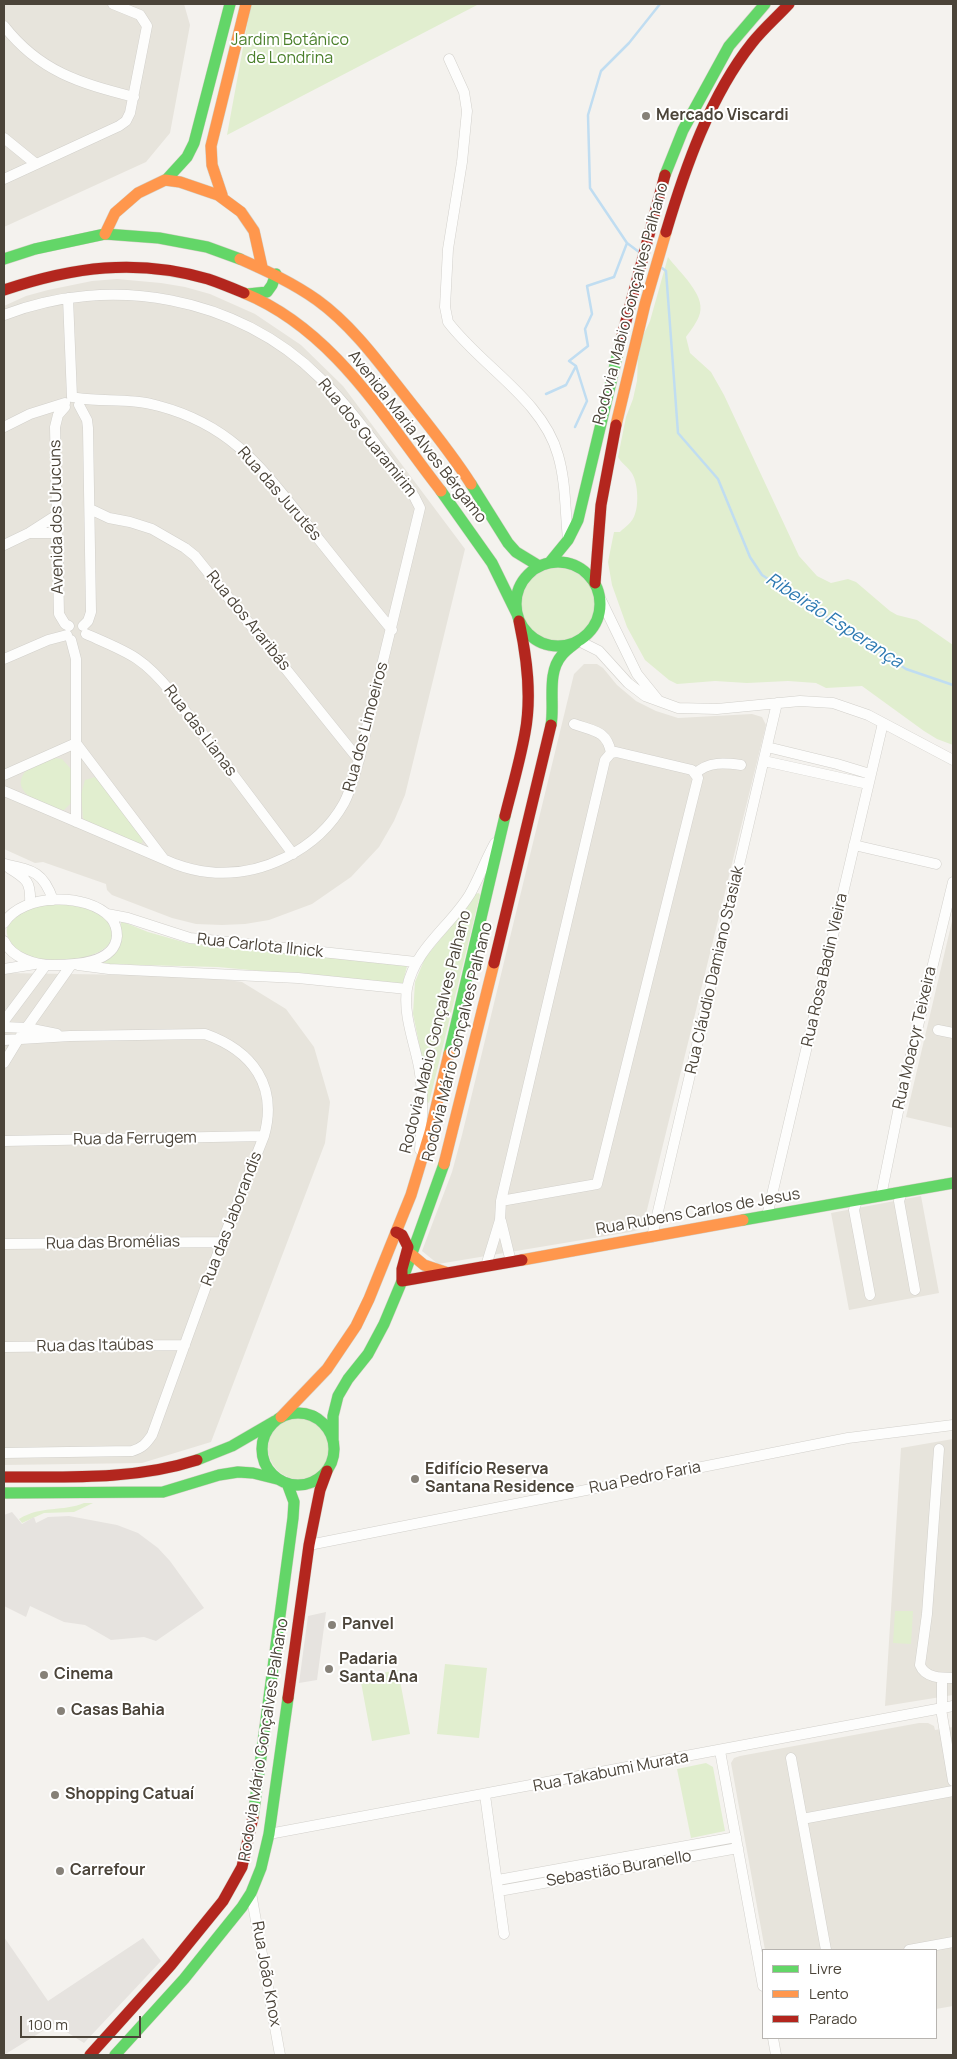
<!DOCTYPE html>
<html>
<head>
<meta charset="utf-8">
<style>
	body { margin:0 }
	#map { position:relative; width:957px; height:2059px; overflow:hidden; background:#f4f2ee; font-family:Manrope,sans-serif }
	canvas { display:block }
	.frame { position:absolute; inset:0; border:5px solid #4b4439; pointer-events:none }
	.legend { position:absolute; left:762px; top:1949px; width:175px; height:90px; box-sizing:border-box; background:#fff; border:1px solid #b7b4b0; margin:0; padding:6px 9px; list-style:none; font-size:15px; color:#4b4439 }
	.legend li { display:flex; align-items:center; gap:10px; height:25px }
	.legend b { width:25px; border:1px solid #b7b4b0 }
	.scale { position:absolute; left:20px; top:2016px; width:121px; height:22px; box-sizing:border-box; border:2px solid #4b4439; border-top:0; padding-left:6px; font-size:15px; line-height:18px; white-space:nowrap; color:#4b4439; -webkit-text-stroke:4px #fff; paint-order:stroke }
</style>
</head>
<body>
<div id="map">
<canvas width="957" height="2059"></canvas>
<div class="frame"></div>
<ul class="legend">
<li><b style="height:6px;background:#63d668"></b>Livre</li>
<li><b style="height:6px;background:#ff974d"></b>Lento</li>
<li><b style="height:6px;background:#b3261e"></b>Parado</li>
</ul>
<div class="scale">100 m</div>
</div>
<script>
const ctx = document.querySelector('canvas').getContext('2d');
ctx.lineJoin = 'round';
function fillPath(path, color) {
  ctx.fillStyle = color;
  ctx.fill(path, 'evenodd');
}
function stroke(path, color, width, dash) {
  ctx.strokeStyle = color;
  ctx.lineWidth = width;
  ctx.lineCap = dash ? 'butt' : 'round';
  ctx.setLineDash(dash || []);
  ctx.stroke(path);
}
function write(font, color, halo, rows, align = 'center') {
  ctx.font = font + ' Manrope,sans-serif';
  ctx.lineWidth = 4;
  ctx.setLineDash([]);
  ctx.textBaseline = 'middle';
  ctx.strokeStyle = halo;
  ctx.fillStyle = color;
  for (const [text, x, y, turn = 0] of rows) {
    ctx.save();
    ctx.translate(x, y);
    ctx.rotate((+turn || 0) * Math.PI / 180);
    ctx.textAlign = isNaN(turn) ? turn : align;
    if (halo) ctx.strokeText(text, 0, 0);
    ctx.fillText(text, 0, 0);
    ctx.restore();
  }
}
fillPath(new Path2D(`
	M 4,4 L 184,4 L 190,25 L 170,133 L 146,162 L 4,227 Z
	M 117,279 L 161,283 L 185,287 L 210,294 L 255,314 L 301,345 L 343,386 L 465,549 L 405,795 L 394,821 L 379,847 L 351,877 L 312,904 L 269,920 L 245,924 L 222,925 L 196,924 L 172,918 L 112,895 L 107,890 L 106,884 L 43,862 L 35,863 L 4,849 L 4,306 L 26,296 L 48,290 L 92,281 Z
	M 584,664 L 597,664 L 603,668 L 617,685 L 636,701 L 656,711 L 678,718 L 752,714 L 762,717 L 766,725 L 644,1222 L 638,1230 L 630,1232 L 438,1264 L 422,1251 L 452,1172 L 462,1135 L 574,674 Z
	M 953,917 L 953,1128 L 906,1117 Z
	M 4,973 L 199,976 L 242,982 L 286,1009 L 314,1047 L 330,1102 L 325,1143 L 211,1442 L 142,1463 L 4,1465 Z
	M 921,1196 L 939,1293 L 849,1310 L 831,1213 Z
	M 953,1439 L 953,1695 L 885,1706 L 901,1448 Z
	M 919,1723 L 928,1723 L 934,1726 L 935,1730 L 953,1727 L 953,2006 L 936,2009 L 936,1950 L 765,1950 L 731,1763 L 734,1758 L 740,1756 Z`), '#e7e4dc');
fillPath(new Path2D(`
	M 251,4 L 479,4 L 227,135 Z
	M 668,257 C 679,272 705,294 700,313 C 698,321 691,330 686,337 L 690,353 L 711,372 L 724,395 L 799,556 L 817,576 L 831,583 L 848,579 L 856,582 L 890,611 L 897,615 L 917,620 L 953,645 L 953,745 L 937,739 L 924,731 L 862,686 L 826,688 L 816,683 L 788,681 L 747,683 L 715,681 L 677,684 L 669,680 L 645,660 L 627,627 L 612,585 L 608,562 L 614,532 L 620,532 C 625,527 633,522 635,514 C 639,504 638,481 631,472 C 627,466 621,463 618,457 L 626,417 L 633,399 L 637,381 L 638,358 L 642,338 L 650,321 Z
	M521 605a37 37 0 1 1 74 0a37 37 0 1 1-74 0Z
	M 54,758 L 62,759 L 71,769 L 71,803 L 64,810 C 50,810 11,794 23,775 C 28,766 45,762 54,758 Z
	M 95,777 L 98,779 L 143,839 L 142,843 L 138,843 L 86,822 L 83,818 L 81,794 L 85,780 Z
	M 479,893 L 480,895 L 429,1103 L 427,1102 L 425,1073 L 413,1014 L 415,982 L 425,958 L 461,914 L 475,894 Z
	M 53,904 C 72,905 93,906 107,921 C 140,956 34,979 10,942 C 7,936 5,929 9,924 C 19,910 37,906 53,904 Z
	M 121,921 L 148,932 L 187,943 L 382,962 L 407,966 L 403,983 L 400,984 L 218,967 L 103,964 L 103,961 L 121,928 Z
	M268 1448a31 31 0 1 1 62 0a31 31 0 1 1-62 0Z
	M 84,1503 L 93,1503 L 74,1512 L 44,1513 L 22,1523 L 19,1519 C 42,1505 63,1512 84,1503 Z
	M 895,1611 L 913,1611 L 911,1644 L 893,1643 Z
	M 445,1664 L 487,1668 L 479,1738 L 437,1734 Z
	M 398,1670 L 410,1734 L 372,1741 L 360,1677 Z
	M 706,1763 L 713,1767 L 725,1831 L 691,1838 L 677,1769 Z`), '#e1eecf');
fillPath(new Path2D(`
	M 12,1512 L 22,1524 L 34,1517 L 36,1523 L 48,1517 L 69,1516 L 117,1525 L 138,1533 L 158,1548 L 170,1561 L 204,1608 L 156,1641 L 144,1637 L 111,1640 L 85,1625 L 64,1622 L 30,1606 L 26,1617 L 4,1606 L 4,1515 Z
	M 326,1612 L 317,1680 L 299,1683 L 308,1616 Z
	M 4,1937 L 48,2001 L 143,1938 L 161,1961 L 84,2043 L 54,2024 L 4,2055 Z`), '#e6e3df');
stroke(new Path2D(`
	M 639,252 L 627,243 L 590,188 L 588,115 L 601,71 L 629,43 L 660,4
	M 662,268 L 666,271 L 678,433 L 718,479 L 750,557 L 762,575 L 906,669 L 953,685
	M 546,394 L 566,385 L 576,366
	M 575,427 L 587,401 L 576,366 L 569,361 L 588,346 L 585,329 L 592,314 L 587,286 L 614,277 L 627,243`), '#c0ddf1', 2.5);
const street = new Path2D(`
	M 4,26 C 40,72 80,83 134,97
	M 449,59 L 464,92 L 467,111 L 462,162 L 448,249 L 445,307 L 448,322 C 481,366 543,400 558,455 C 566,482 565,511 568,539
	M 4,138 L 36,164
	M 4,179 L 119,126 L 126,121 L 130,113 L 147,26 L 140,15 L 113,4
	M 68,298 L 72,397
	M 4,315 C 110,274 238,296 320,378 C 356,413 384,457 414,496 L 420,508 L 359,760 C 354,775 351,790 344,803 C 318,850 260,878 208,872 C 197,871 186,868 175,864 L 4,791
	M 77,398 C 104,402 132,398 159,406 C 234,426 263,470 309,527 C 336,561 364,596 392,630
	M 79,405 L 87,420 L 88,428 L 91,612 L 88,621 L 83,626
	M 65,407 L 58,415 L 55,427 L 59,614 L 65,624 L 69,626
	M 4,427 L 30,414 L 65,403
	M 90,509 L 109,518 L 130,522 L 152,529 L 185,548 L 195,556 L 359,760
	M 30,533 L 57,533
	M 4,545 L 29,533 L 57,515
	M 601,600 L 637,674 L 658,700
	M 86,634 C 127,652 142,656 171,692 L 293,854
	M 71,640 L 76,659 L 76,822
	M 579,641 L 599,651 L 628,683 L 645,696 L 678,708 L 717,709 L 800,701 L 833,703 L 868,715 L 953,760
	M 4,659 L 48,640 L 67,635
	M 574,724 C 593,731 607,730 611,753
	M 76,743 L 163,858
	M 767,747 L 837,764 L 870,774
	M 764,761 L 868,784
	M 695,774 C 708,761 725,763 741,765
	M 4,775 L 76,743
	M 854,845 L 936,864
	M 4,864 C 32,870 43,871 53,900
	M 9,868 C 27,879 31,882 30,903
	M 107,914 L 128,918 L 190,938 L 416,962
	M 4,923 C 23,893 87,892 111,918 C 115,923 117,929 117,936 C 115,964 73,965 53,965 C 35,965 12,958 4,941
	M 78,965 L 109,969 L 298,978 L 407,989
	M 4,969 L 35,964
	M 4,1021 L 46,965
	M 4,1027 L 27,1028 L 57,1034
	M 938,1030 L 953,1033
	M 4,1040 L 70,1036 L 205,1034 C 253,1051 278,1086 264,1136 L 222,1242 L 152,1435 C 146,1444 142,1448 132,1451 L 4,1453
	M 4,1063 L 18,1040 L 71,965
	M 4,1141 L 264,1136
	M 420,1150 C 422,1122 424,1095 419,1067 C 414,1041 403,1015 407,988 C 415,948 450,927 470,894 C 479,878 486,859 495,843
	M 902,1192 L 899,1201 L 915,1290
	M 881,1196 L 902,1092 L 953,882
	M 857,1200 L 854,1210 L 870,1295
	M 767,1216 L 883,723
	M 501,1221 L 511,1262
	M 652,1237 L 777,703
	M 4,1244 L 222,1242
	M 486,1266 L 500,1220 L 501,1201 L 605,760 L 611,753 L 616,752 L 692,770 L 698,778 L 696,786 L 597,1184 L 501,1201
	M 4,1347 L 185,1345
	M 939,1449 L 927,1614 L 920,1665 C 925,1678 941,1678 953,1678
	M 309,1545 L 848,1438 L 953,1425
	M 942,1678 L 942,1703 L 941,1709 L 953,1781
	M 720,1751 L 763,1986
	M 791,1758 L 826,1950
	M 485,1795 L 504,1934
	M 802,1819 L 953,1791
	M 269,1834 L 953,1706
	M 498,1880 L 736,1837
	M 499,1891 L 738,1848
	M 251,1893 L 280,2055
	M 909,1950 L 953,1942
	M 773,2038 L 776,2055`);
const fast = new Path2D(`
	M 665,175 L 683,130 L 729,46 L 765,4
	M 166,180 L 187,157 L 194,143 L 230,4
	M 4,259 L 35,249 L 105,234 L 159,238 L 207,247 L 240,259
	M 248,294 L 267,292 L 272,285 L 276,274
	M 471,484 L 508,543 L 516,552 L 539,566
	M 441,491 L 492,563 L 517,614
	M516 604a42 42 0 1 1 84 0a42 42 0 1 1-84 0Z
	M 550,562 L 568,540 L 578,520 L 622,336
	M 551,725 C 555,704 546,673 562,655 C 566,650 572,646 577,642
	M 449,1054 L 505,816
	M 743,1220 L 953,1183
	M262 1449a36 36 0 1 1 72 0a36 36 0 1 1-72 0Z
	M 333,1440 L 333,1416 L 338,1396 L 348,1379 L 368,1354 L 384,1324 L 402,1281 L 444,1164
	M 197,1460 L 232,1446 L 275,1421
	M 4,1493 L 163,1492 L 219,1475 L 238,1472 L 253,1473 L 277,1479
	M 253,1817 L 293,1518 L 294,1502 L 287,1483
	M 115,2055 L 184,1979 L 242,1907 L 251,1893 L 261,1868 L 269,1834 L 288,1698`);
const slow = new Path2D(`
	M 222,195 L 212,165 L 211,146 L 246,4
	M 105,234 L 115,213 L 138,193 L 165,180 L 180,182 L 218,195 L 241,212 L 254,231 L 262,267
	M 240,259 C 267,271 293,283 317,300 C 353,326 380,364 407,398 C 429,426 452,454 471,484
	M 244,293 C 334,330 384,418 441,491
	M 616,425 L 645,304 L 666,232
	M 444,1164 L 494,963
	M 412,1255 L 424,1265 L 445,1272
	M 522,1260 L 743,1220
	M 281,1417 L 327,1369 L 356,1326 L 369,1299 L 411,1195 L 430,1132 L 449,1054`);
const jam = new Path2D(`
	M 666,232 C 685,168 710,96 752,43 C 763,29 777,17 789,4
	M 4,290 C 73,267 136,258 208,279 C 220,283 232,288 244,293
	M 622,336 L 665,175
	M 595,583 L 601,505 L 616,425
	M 505,816 C 512,788 520,761 525,733 C 532,696 527,658 519,621
	M 494,963 L 551,725
	M 396,1232 L 402,1235 L 408,1247 L 402,1269 L 402,1281 L 522,1260
	M 4,1477 C 69,1477 135,1480 197,1460
	M 288,1698 L 309,1545 L 320,1490 L 327,1471
	M 90,2055 L 171,1965 L 223,1901 L 242,1867 L 253,1817`);
stroke(street, '#d2d0cb', 11);
stroke(fast, '#d3cfc5', 12);
stroke(slow, '#d3cfc5', 12);
stroke(jam, '#d3cfc5', 12);
stroke(street, '#fdfdfc', 10);
stroke(fast, '#63d668', 11);
stroke(slow, '#ff974d', 11);
stroke(jam, '#b3261e', 11);
for (const [x, y, r, color] of [
	[646,116,5,"#868178"],
	[415,1479,5,"#868178"],
	[332,1625,5,"#868178"],
	[329,1669,5,"#868178"],
	[44,1675,5,"#868178"],
	[61,1711,5,"#868178"],
	[55,1795,5,"#868178"],
	[60,1871,5,"#868178"]
]) {
  const dot = new Path2D();
  dot.arc(x, y, r, 0, 2 * Math.PI);
  ctx.fillStyle = color;
  ctx.fill(dot);
  stroke(dot, '#fff', 2);
}
write('16px', '#4a7f2a', '#fff', [
	["Jardim Botânico",290,41],
	["de Londrina",290,59]
]);
write('bold 16px', '#4b4439', '#fff', [
	["Mercado Viscardi",656,116],
	["Edifício Reserva",425,1470],
	["Santana Residence",425,1488],
	["Panvel",342,1625],
	["Padaria",339,1660],
	["Santa Ana",339,1678],
	["Cinema",54,1675],
	["Casas Bahia",71,1711],
	["Shopping Catuaí",65,1795],
	["Carrefour",70,1871]
], 'left');
write('16px', '#4b4439', '#fff', [
	["Rodovia Mabio Gonçalves Palhano",631,304,-75],
	["Avenida Maria Alves Bérgamo",417,437,52],
	["Rua dos Guaramirim",367,438,51],
	["Rua das Jurutés",279,494,49],
	["Avenida dos Urucuns",57,517,-91],
	["Rua dos Araribás",248,621,51],
	["Rua dos Limoeiros",366,727,-75],
	["Rua das Lianas",200,731,53],
	["Rua Carlota Ilnick",260,946,6],
	["Rua Cláudio Damiano Stasiak",715,970,-77],
	["Rua Rosa Badin Vieira",825,970,-77],
	["Rodovia Mabio Gonçalves Palhano",436,1032,-76],
	["Rua Moacyr Teixeira",915,1038,-77],
	["Rodovia Mário Gonçalves Palhano",458,1042,-76],
	["Rua da Ferrugem",135,1139,-1],
	["Rua Rubens Carlos de Jesus",698,1212,-10],
	["Rua das Jaborandis",232,1219,-69],
	["Rua das Bromélias",113,1243,-1],
	["Rua das Itaúbas",95,1346,-1],
	["Rua Pedro Faria",645,1478,-11],
	["Rodovia Mário Gonçalves Palhano",264,1740,-81],
	["Rua Takabumi Murata",611,1772,-11],
	["Sebastião Buranello",619,1869,-10],
	["Rua João Knox",266,1974,80]
]);
write('italic 18px', '#2e7ab2', '#fff', [
	["Ribeirão Esperança",834,621,33]
]);
</script>
</body>
</html>
